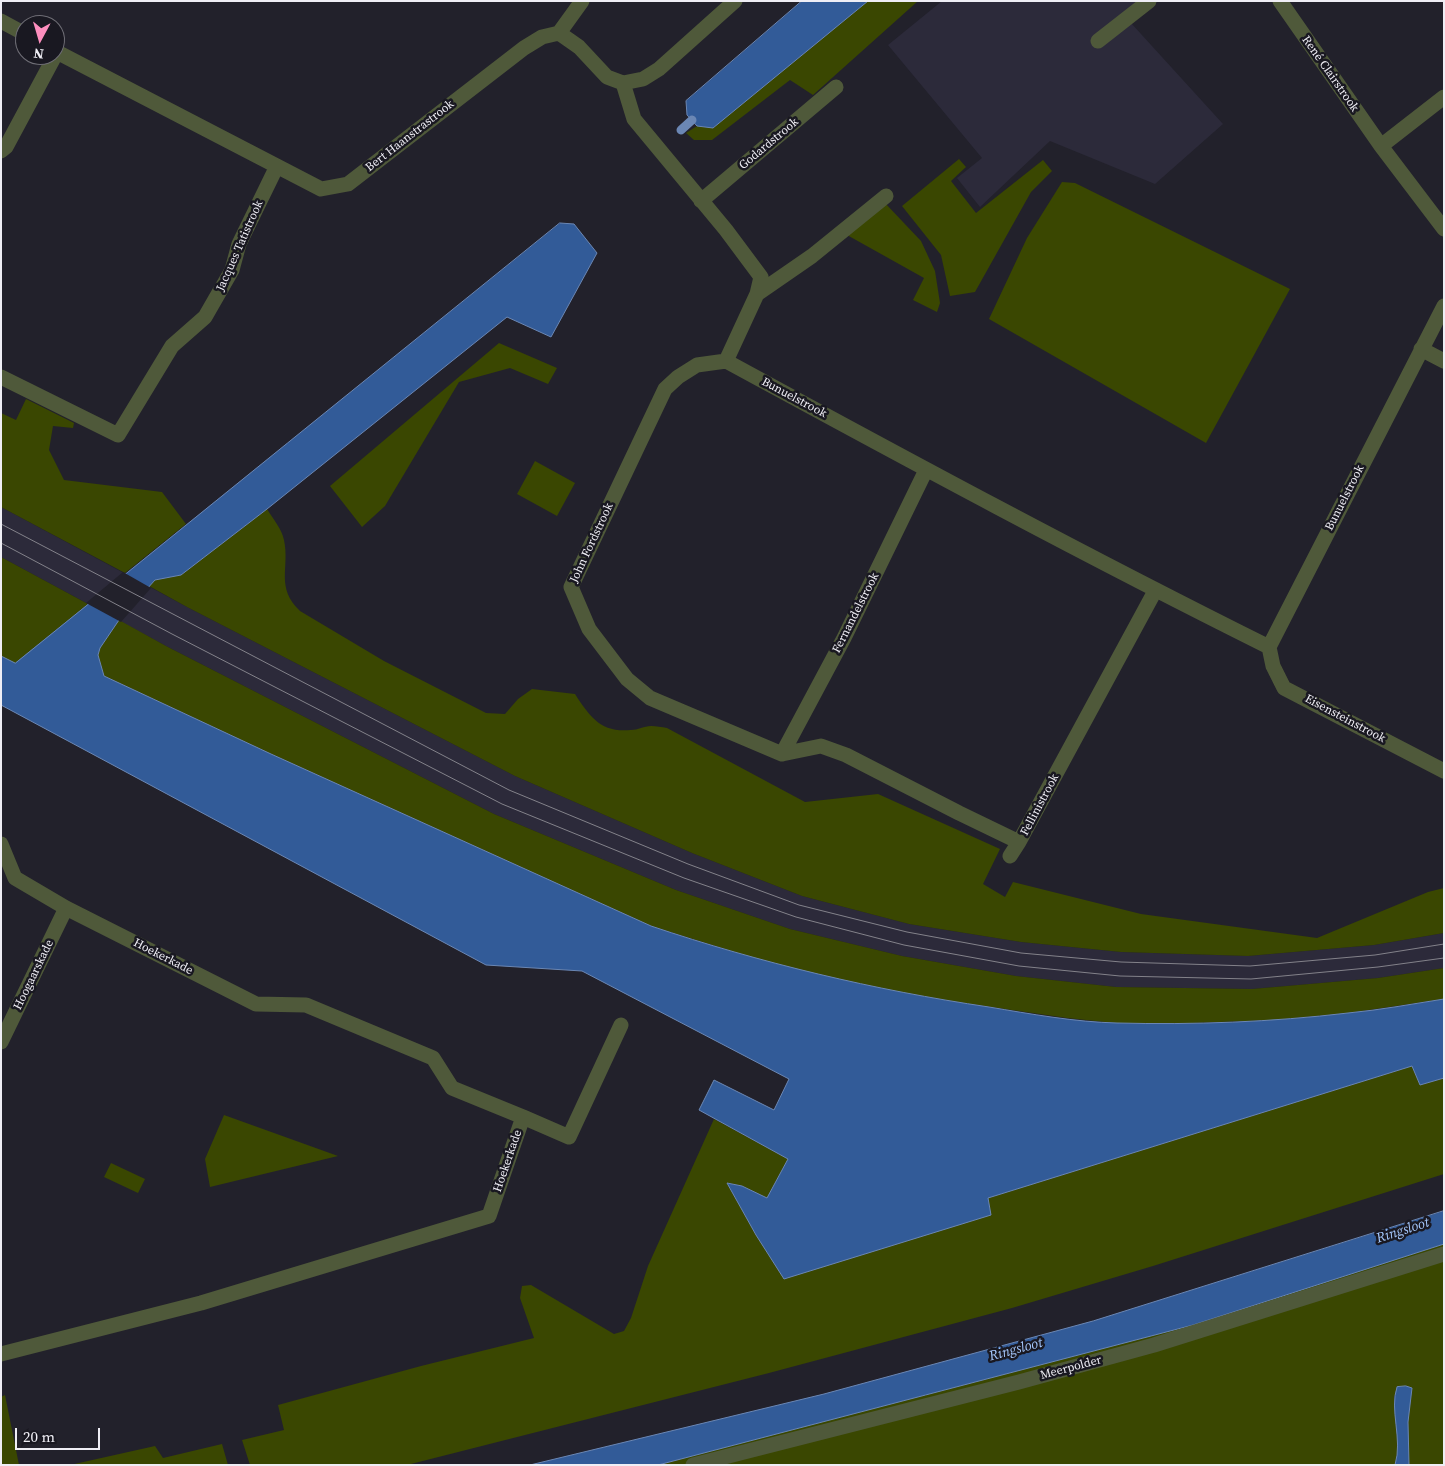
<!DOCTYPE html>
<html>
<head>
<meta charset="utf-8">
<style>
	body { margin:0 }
	#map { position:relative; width:1445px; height:1466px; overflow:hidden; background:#22212b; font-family:"Source Serif 4",serif }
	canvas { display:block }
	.frame { position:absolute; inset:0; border:2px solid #efeef5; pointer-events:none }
	.north { position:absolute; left:15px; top:15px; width:50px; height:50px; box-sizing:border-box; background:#191821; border:1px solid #6f6e76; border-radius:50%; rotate:186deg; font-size:14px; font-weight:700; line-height:20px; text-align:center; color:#efeef5 }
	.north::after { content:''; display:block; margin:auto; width:18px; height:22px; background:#fd8ebe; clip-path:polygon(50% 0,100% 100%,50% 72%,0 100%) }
	.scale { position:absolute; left:15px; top:1428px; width:85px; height:22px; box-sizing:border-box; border:2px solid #efeef5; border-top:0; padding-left:6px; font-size:15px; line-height:18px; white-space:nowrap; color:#efeef5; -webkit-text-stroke:4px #191821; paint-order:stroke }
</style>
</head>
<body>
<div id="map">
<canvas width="1445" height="1466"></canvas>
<div class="frame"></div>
<div class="north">N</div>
<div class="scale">20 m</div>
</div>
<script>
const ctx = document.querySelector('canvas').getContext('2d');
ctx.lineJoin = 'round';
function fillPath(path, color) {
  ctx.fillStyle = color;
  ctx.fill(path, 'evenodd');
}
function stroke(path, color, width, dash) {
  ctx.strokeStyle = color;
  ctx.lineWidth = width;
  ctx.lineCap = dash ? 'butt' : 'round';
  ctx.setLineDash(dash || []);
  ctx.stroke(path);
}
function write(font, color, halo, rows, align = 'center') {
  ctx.font = font + ' "Source Serif 4",serif';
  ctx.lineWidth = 5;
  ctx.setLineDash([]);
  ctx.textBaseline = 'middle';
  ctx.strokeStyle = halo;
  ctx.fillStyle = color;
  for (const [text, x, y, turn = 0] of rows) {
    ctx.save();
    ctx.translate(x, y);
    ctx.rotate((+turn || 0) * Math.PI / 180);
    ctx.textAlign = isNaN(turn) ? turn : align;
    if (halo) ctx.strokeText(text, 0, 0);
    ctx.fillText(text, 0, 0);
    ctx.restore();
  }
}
fillPath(new Path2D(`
	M 942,1 L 1158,1 L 1131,23 L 1223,124 L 1155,184 L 1050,141 L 980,207 L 957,178 L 982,158 L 888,45 Z
	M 1,507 L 187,607 L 515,776 L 692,853 L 802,896 L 909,924 L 1021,942 L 1121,952 L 1248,956 L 1374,945 L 1444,933 L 1444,968 L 1378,978 L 1252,989 L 1116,987 L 1016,976 L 902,956 L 790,929 L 676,890 L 494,814 L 166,646 L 1,557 Z`), '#2c2a3a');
fillPath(new Path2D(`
	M 868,1 L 918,1 L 813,95 L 790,80 L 712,140 L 694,140 L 686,133 L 697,126 L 713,128 Z
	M 959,159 L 966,167 L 951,181 L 976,213 L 1043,160 L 1052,171 L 1031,192 L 975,292 L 950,296 L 941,255 L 902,206 Z
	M 1062,182 L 1075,183 L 1290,289 L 1206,443 L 989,319 L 1027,238 Z
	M 885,203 L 921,241 L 935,271 L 940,303 L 937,312 L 913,300 L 924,278 L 847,235 Z
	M 499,343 L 557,368 L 548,384 L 510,368 L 459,382 L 385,506 L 362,527 L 330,486 Z
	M 26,399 L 74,423 L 73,428 L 53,426 L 49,450 L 64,480 L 162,492 L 186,524 L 125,573 L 1,507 L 1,413 L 16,420 Z
	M 535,461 L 575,483 L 557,516 L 517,494 Z
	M 267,509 C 273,519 282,529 284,540 C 290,568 275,587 300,611 L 384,661 L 486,713 L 505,714 L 518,699 L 532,689 L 575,694 C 590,717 601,733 631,730 C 638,730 644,726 651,726 C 656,726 662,727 667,728 L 805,802 L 878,794 L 1000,849 L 983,884 L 1005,897 L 1013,882 L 1141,914 L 1317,938 L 1428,892 L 1444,888 L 1444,933 L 1374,945 L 1248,956 L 1121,952 L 1021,942 L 909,924 L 802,896 L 692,853 L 515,776 L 187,607 L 149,586 L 155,580 L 181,575 Z
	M 1,557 L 88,604 L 15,664 L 1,656 Z
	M 119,620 L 166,646 L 494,814 L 676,890 L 790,929 L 902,956 L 1016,976 L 1116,987 L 1252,989 L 1378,978 L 1444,968 L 1444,999 L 1348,1013 L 1274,1020 L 1192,1023 L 1115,1023 L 1067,1018 L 957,1002 L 892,991 L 816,974 L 757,959 L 651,926 L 271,754 L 104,676 L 98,655 L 100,648 Z
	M 1412,1066 L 1420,1085 L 1444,1078 L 1444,1174 L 1153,1266 L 1012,1308 L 769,1373 L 407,1465 L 250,1465 L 242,1440 L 284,1430 L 278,1405 L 421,1366 L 534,1338 L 520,1298 L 522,1286 L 531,1285 L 614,1334 L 624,1331 L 631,1318 L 648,1266 L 714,1119 L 788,1159 L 767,1198 L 742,1186 L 727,1183 L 756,1235 L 991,1215 L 988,1198 Z
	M 224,1115 L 338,1156 L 210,1187 L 205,1159 Z
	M 111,1163 L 145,1179 L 138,1193 L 104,1177 Z
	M 1444,1244 L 1444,1465 L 1409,1465 L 1408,1422 L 1412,1389 L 1394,1396 C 1396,1418 1402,1444 1395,1465 L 658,1465 L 1193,1325 Z
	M 5,1395 L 19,1465 L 1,1465 L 1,1397 Z
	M 222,1444 L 228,1465 L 70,1465 L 155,1446 L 163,1458 Z`), '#3a4701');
const water = new Path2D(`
	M 802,1 L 868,1 L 713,128 L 697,126 L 687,115 L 686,101 Z
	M 560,223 L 574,224 L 597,253 L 551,337 L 507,317 L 267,509 L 181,575 L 155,580 L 119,620 L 100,648 L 98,655 L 104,676 L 271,754 L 651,926 C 761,963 874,990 989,1007 C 1031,1014 1075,1022 1117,1023 C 1194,1025 1272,1022 1348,1013 C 1380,1010 1412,1004 1444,999 L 1444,1078 L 1420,1085 L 1412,1066 L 988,1198 L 991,1215 L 784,1279 L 756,1235 L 727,1183 L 742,1186 L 767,1198 L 788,1159 L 699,1110 L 714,1080 L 774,1110 L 789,1079 L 582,971 L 486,965 L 1,705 L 1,656 L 15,663 Z
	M 1444,1211 L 1444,1244 L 1193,1325 L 658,1465 L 530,1465 L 824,1394 L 1093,1321 Z
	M 1406,1386 L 1412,1388 L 1408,1422 L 1409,1465 L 1395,1465 C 1403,1439 1389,1410 1397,1387 Z`);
fillPath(water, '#325b98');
stroke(water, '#6b87b4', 1);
fillPath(new Path2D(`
	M 123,572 L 151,588 L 121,622 L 86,603 Z`), '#22212b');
stroke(new Path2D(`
	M 681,130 L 692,120`), '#6b87b4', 9);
stroke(new Path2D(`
	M 1280,1 L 1381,146 L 1444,229
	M 1,21 L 25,34
	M 559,33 L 582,1
	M 1098,41 L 1149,1
	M 55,51 L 321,189 L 348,184 L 524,48 L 542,37 L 559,33 L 579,47 L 607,77 L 623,83 L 643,79 L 659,69 L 735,1
	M 623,83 L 634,119 L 726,230 L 761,277 L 757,294 L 726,361 C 906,459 1086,556 1269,647
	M 1381,146 L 1444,97
	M 1,151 L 6,147 L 57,52
	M 701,201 L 836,87
	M 757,294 L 812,256 L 886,196
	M 1421,349 L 1444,361
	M 726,361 L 697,365 L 678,377 L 665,389 L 571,587 L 589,629 L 627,679 L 650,698 L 782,754
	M 1,377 L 118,435 L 172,346 L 205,317 L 232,270 L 239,244 L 277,166
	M 1269,647 L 1444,306
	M 1269,647 L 1273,666 L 1284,688 L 1444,771
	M 782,754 L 821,746 L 846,755 L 959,813 L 1019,842 L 1155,591
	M 782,754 L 844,638 L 926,470
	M 1,844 L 15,878 L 66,908 L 256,1004 L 306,1005 L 433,1058 L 452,1088 L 523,1117 L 489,1216 L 201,1303 L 1,1354
	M 1010,856 L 1019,842
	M 1,1042 L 66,908
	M 523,1117 L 569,1137 L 621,1025
	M 693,1465 L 1019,1382 L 1154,1345 L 1444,1254`), '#4f593a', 15);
stroke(new Path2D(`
	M 1,524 L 509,790 L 688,864 L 799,905 L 907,932 L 1021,953 L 1121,962 L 1250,966 L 1375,955 L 1444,944
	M 1,543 L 172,634 L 502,804 L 684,878 L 796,917 L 904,945 L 1019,966 L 1120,976 L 1251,979 L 1378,967 L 1444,958`), '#83828a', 1);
write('12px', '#efeef5', '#191821', [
	["René Clairstrook",1330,74,55],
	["Bert Haanstrastrook",410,136,-38],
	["Godardstrook",769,144,-40],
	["Jacques Tatistrook",240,246,-66],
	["Bunuelstrook",794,398,28],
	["Bunuelstrook",1345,498,-63],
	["John Fordstrook",592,543,-65],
	["Fernandelstrook",856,613,-63],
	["Eisensteinstrook",1345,719,28],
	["Fellinistrook",1040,805,-62],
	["Hoekerkade",163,957,27],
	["Hoogaarskade",34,975,-64],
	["Hoekerkade",508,1161,-71],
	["Meerpolder",1071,1368,-15]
]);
write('italic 14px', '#a6c9fe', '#191821', [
	["Ringsloot",1403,1231,-18],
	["Ringsloot",1016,1350,-15]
]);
</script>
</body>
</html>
